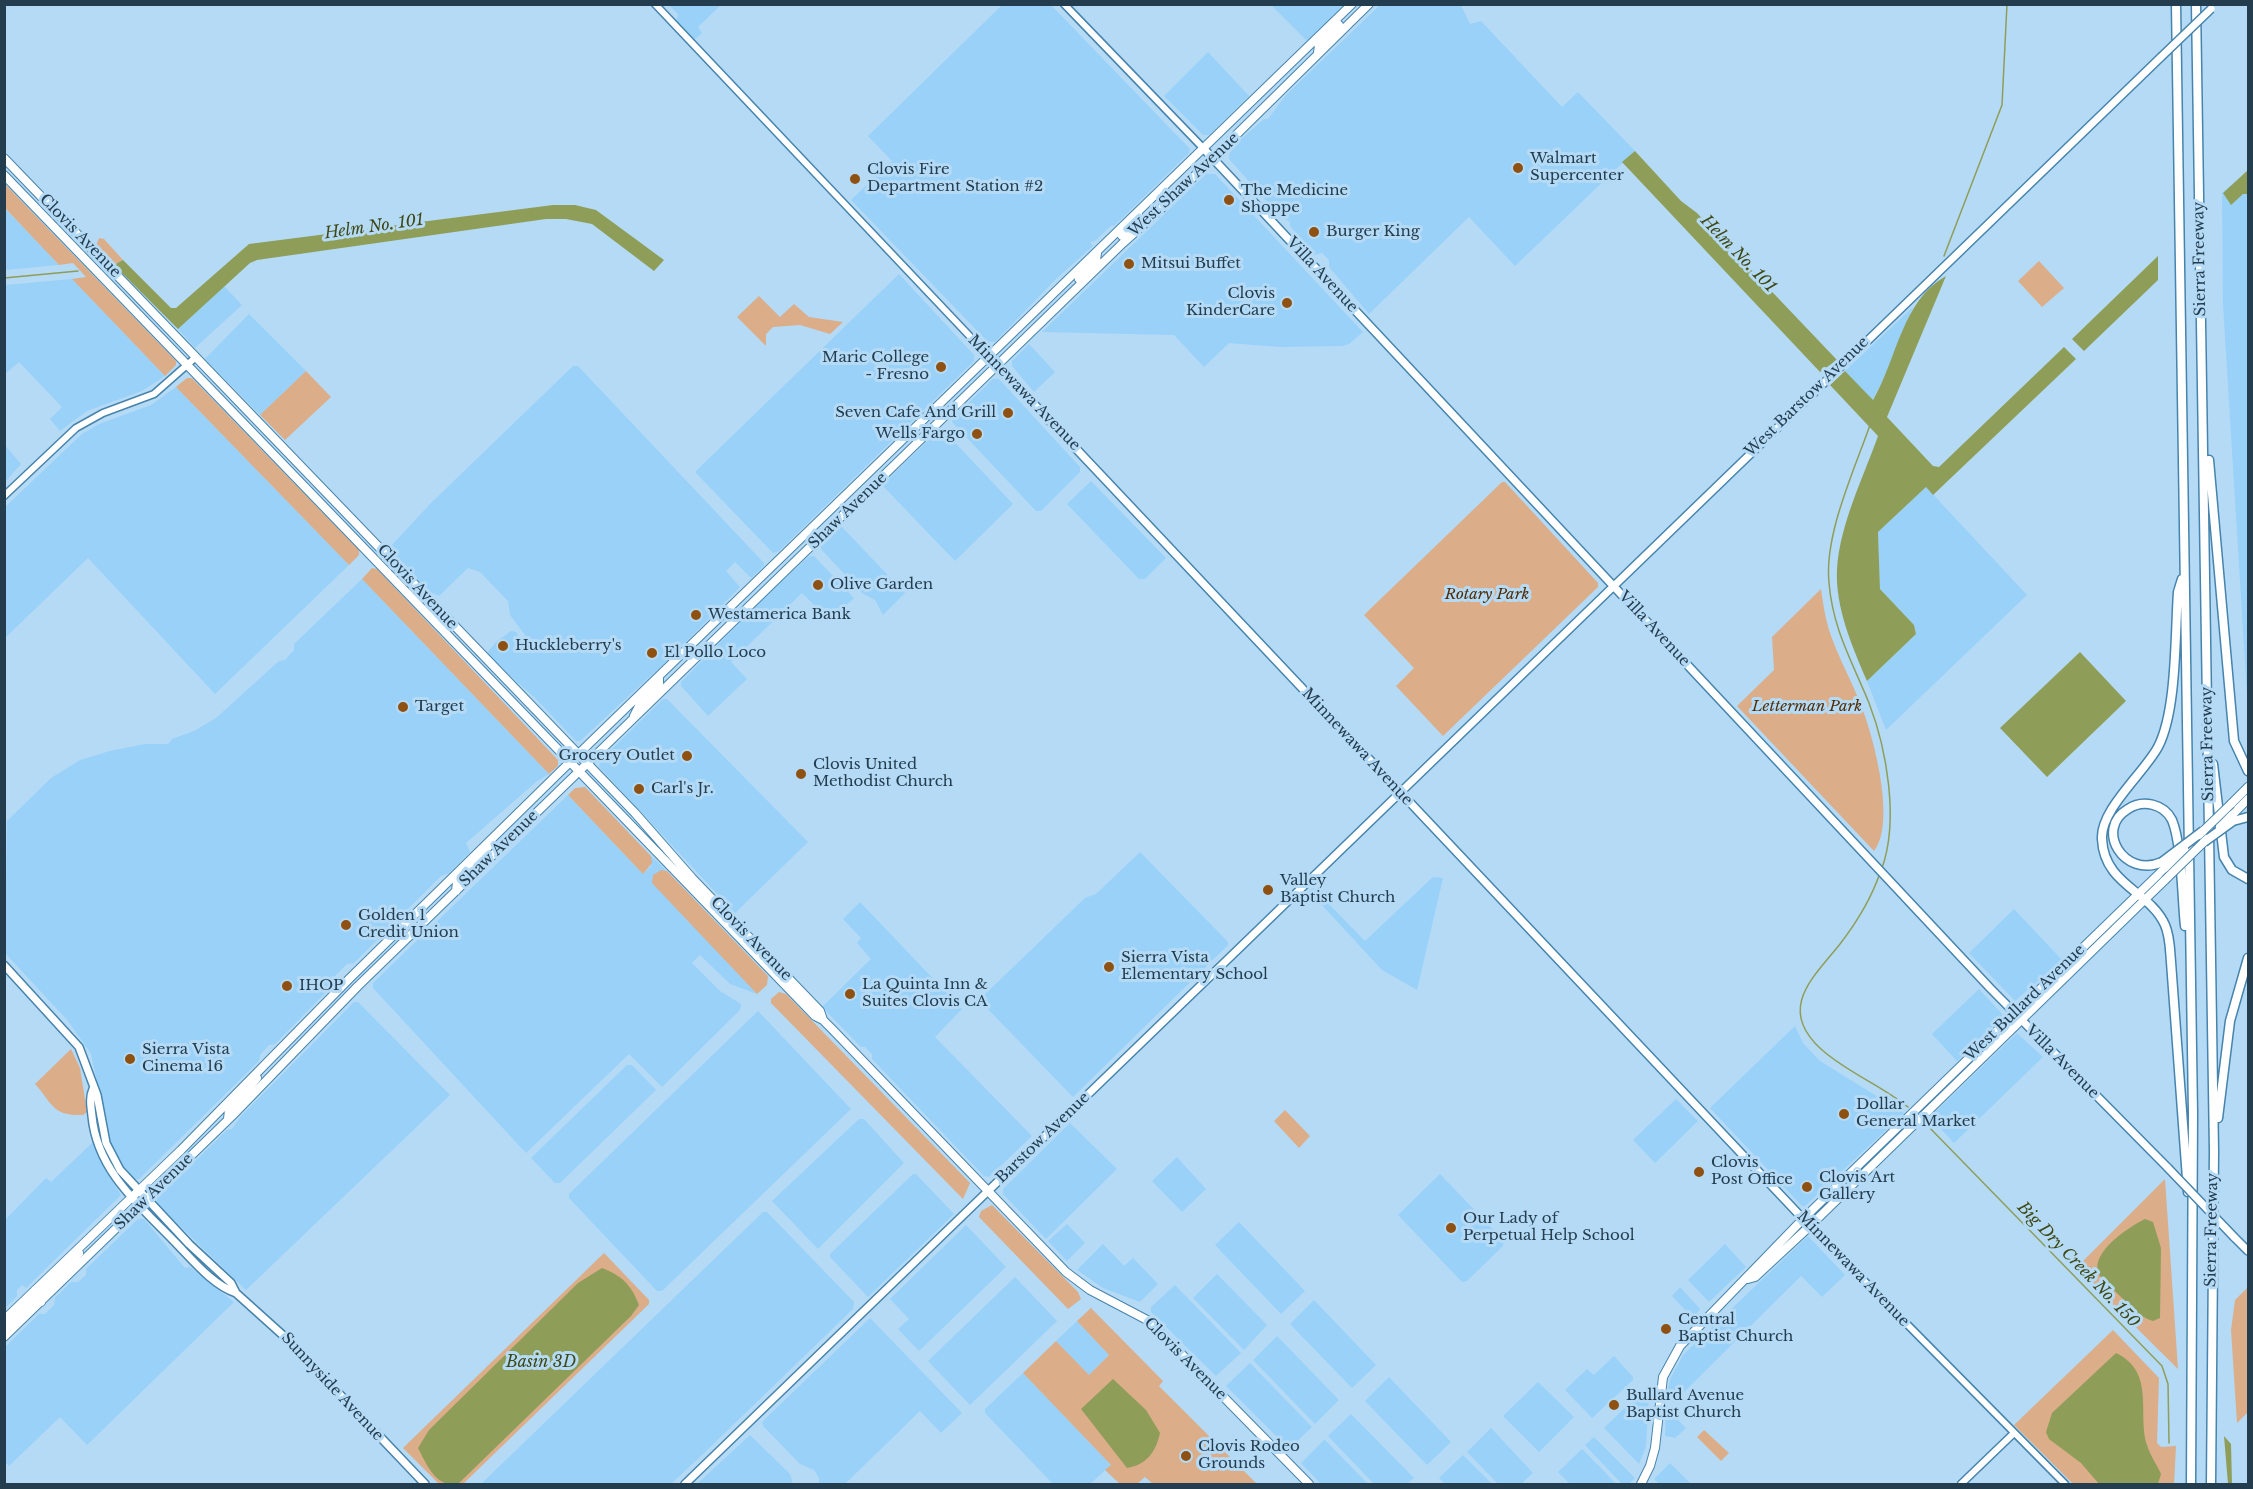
<!DOCTYPE html>
<html>
<head>
<meta charset="utf-8">
<style>
	body { margin:0 }
	#map { position:relative; width:2253px; height:1489px; overflow:hidden; background:#b5daf5; font-family:"Libre Baskerville",serif }
	canvas { display:block }
	.frame { position:absolute; inset:0; border:6px solid #233d4f; pointer-events:none }
</style>
</head>
<body>
<div id="map">
<canvas width="2253" height="1489"></canvas>
<div class="frame"></div>
</div>
<script>
const ctx = document.querySelector('canvas').getContext('2d');
ctx.lineJoin = 'round';
function fillPath(path, color) {
  ctx.fillStyle = color;
  ctx.fill(path, 'evenodd');
}
function stroke(path, color, width, dash) {
  ctx.strokeStyle = color;
  ctx.lineWidth = width;
  ctx.lineCap = dash ? 'butt' : 'round';
  ctx.setLineDash(dash || []);
  ctx.stroke(path);
}
function write(font, color, halo, rows, align = 'center') {
  ctx.font = font + ' "Libre Baskerville",serif';
  ctx.lineWidth = 6;
  ctx.setLineDash([]);
  ctx.textBaseline = 'middle';
  ctx.strokeStyle = halo;
  ctx.fillStyle = color;
  for (const [text, x, y, turn = 0] of rows) {
    ctx.save();
    ctx.translate(x, y);
    ctx.rotate((+turn || 0) * Math.PI / 180);
    ctx.textAlign = isNaN(turn) ? turn : align;
    if (halo) ctx.strokeText(text, 0, 0);
    ctx.fillText(text, 0, 0);
    ctx.restore();
  }
}
fillPath(new Path2D(`
	M 1381,4 L 1461,5 L 1470,24 L 1481,21 L 1562,107 L 1578,92 L 1635,151 L 1515,266 L 1469,217 L 1369,314 L 1329,267 L 1329,260 L 1322,253 L 1314,255 L 1290,226 L 1290,222 L 1278,214 L 1229,159 L 1230,151 L 1240,140 L 1264,119 L 1268,119 L 1286,95 Z
	M 669,5 L 721,5 L 698,27 L 702,33 L 694,40 L 676,23 L 678,14 Z
	M 1002,5 L 1051,5 L 1190,149 L 1189,153 L 1114,226 L 1112,225 L 1095,241 L 1090,242 L 1093,246 L 1056,279 L 995,342 L 988,342 L 851,200 L 892,161 L 868,136 Z
	M 1271,5 L 1344,5 L 1307,41 Z
	M 1208,52 L 1249,96 L 1209,135 L 1203,135 L 1164,96 Z
	M 2248,171 L 2248,712 L 2223,304 L 2222,193 Z
	M 1206,174 L 1215,174 L 1363,332 L 1349,344 L 1342,346 L 1280,347 L 1229,343 L 1204,367 L 1174,335 L 1042,332 Z
	M 4,208 L 20,224 L 59,265 L 5,270 Z
	M 899,274 L 974,355 L 974,361 L 779,551 L 773,553 L 695,472 Z
	M 72,279 L 165,376 L 142,391 L 87,411 L 60,431 L 50,419 L 62,407 L 19,362 L 4,375 L 5,285 Z
	M 224,286 L 242,305 L 195,348 L 178,329 Z
	M 1913,307 L 1884,379 L 1872,400 L 1845,371 Z
	M 249,314 L 306,371 L 260,415 L 205,359 Z
	M 1029,344 L 1055,372 L 1034,392 L 1012,366 L 1012,361 Z
	M 573,366 L 578,366 L 764,563 L 764,566 L 751,578 L 735,562 L 726,571 L 740,587 L 670,658 L 580,741 L 576,741 L 536,699 L 486,654 L 496,642 L 511,631 L 516,632 L 521,641 L 528,639 L 510,615 L 508,601 L 480,572 L 468,568 L 439,596 L 428,591 L 391,551 L 391,546 L 431,503 Z
	M 993,379 L 999,379 L 1080,467 L 1080,472 L 1041,511 L 1036,511 L 952,422 L 953,418 Z
	M 176,387 L 349,565 L 215,694 L 88,558 L 5,638 L 5,507 L 82,434 L 99,424 L 151,405 Z
	M 938,431 L 944,431 L 1013,504 L 955,561 L 882,485 Z
	M 5,445 L 21,464 L 5,482 Z
	M 1091,481 L 1166,558 L 1145,579 L 1139,579 L 1067,504 Z
	M 1926,487 L 2027,595 L 1886,730 L 1867,681 L 1916,634 L 1914,625 L 1880,589 L 1878,532 Z
	M 840,525 L 905,593 L 883,615 L 875,600 L 862,593 L 821,549 L 821,545 Z
	M 814,556 L 854,598 L 830,621 L 802,593 L 731,662 L 747,679 L 708,716 L 681,686 L 681,682 L 765,597 L 808,557 Z
	M 362,579 L 549,774 L 536,782 L 466,843 L 470,852 L 449,873 L 441,876 L 354,963 L 347,964 L 335,976 L 335,983 L 275,1044 L 269,1045 L 260,1055 L 259,1061 L 139,1179 L 133,1179 L 119,1163 L 111,1145 L 91,1054 L 68,1021 L 5,953 L 7,821 L 51,778 L 80,760 L 110,751 L 145,744 L 168,744 L 172,739 L 194,731 L 216,718 L 279,661 L 285,660 L 294,650 L 294,644 Z
	M 663,699 L 667,699 L 808,842 L 735,913 L 599,767 L 600,762 L 609,752 Z
	M 568,795 L 643,874 L 651,866 L 651,856 L 667,871 L 664,869 L 705,938 L 757,994 L 730,984 L 700,955 L 692,963 L 720,991 L 741,1004 L 740,1010 L 662,1087 L 629,1054 L 526,1153 L 373,988 L 373,983 Z
	M 1140,852 L 1228,942 L 1228,945 L 1073,1097 L 979,1000 L 1085,898 L 1096,894 Z
	M 1433,877 L 1443,878 L 1417,990 L 1382,970 L 1309,891 L 1313,888 L 1365,941 Z
	M 860,902 L 962,1009 L 935,1037 L 1032,1136 L 989,1177 L 984,1176 L 872,1059 L 872,1054 L 865,1047 L 861,1047 L 822,1007 L 871,959 L 857,943 L 861,938 L 843,919 Z
	M 2014,909 L 2062,960 L 2015,1001 L 1969,953 Z
	M 1979,989 L 2002,1014 L 2002,1018 L 1957,1061 L 1932,1034 Z
	M 354,1002 L 358,1002 L 450,1095 L 246,1290 L 157,1204 L 157,1198 L 227,1130 L 232,1129 L 241,1116 Z
	M 758,1011 L 851,1109 L 662,1291 L 657,1291 L 569,1198 L 569,1194 Z
	M 1795,1026 L 1803,1043 L 1820,1061 L 1904,1113 L 1805,1206 L 1802,1206 L 1710,1108 Z
	M 2017,1033 L 2043,1057 L 1954,1143 L 1930,1117 Z
	M 627,1065 L 632,1065 L 656,1090 L 560,1183 L 555,1183 L 531,1158 Z
	M 1676,1099 L 1698,1121 L 1655,1163 L 1633,1140 Z
	M 859,1119 L 864,1119 L 904,1163 L 818,1249 L 772,1201 Z
	M 1070,1123 L 1117,1169 L 1046,1239 L 1003,1194 L 1003,1189 Z
	M 93,1142 L 106,1171 L 121,1195 L 26,1288 L 22,1285 L 17,1290 L 17,1296 L 5,1308 L 5,1220 L 46,1178 L 51,1182 Z
	M 1177,1157 L 1206,1189 L 1182,1212 L 1152,1181 Z
	M 913,1174 L 916,1174 L 954,1214 L 868,1297 L 830,1257 L 830,1254 Z
	M 1440,1174 L 1504,1241 L 1503,1246 L 1467,1281 L 1462,1282 L 1398,1215 Z
	M 763,1212 L 767,1212 L 854,1302 L 853,1309 L 703,1454 L 671,1484 L 481,1484 Z
	M 138,1219 L 144,1219 L 185,1268 L 190,1267 L 234,1302 L 87,1445 L 60,1417 L 9,1466 L 4,1461 L 5,1347 L 39,1314 L 45,1314 L 54,1305 L 55,1298 L 71,1282 L 78,1282 L 86,1275 L 86,1269 Z
	M 1239,1222 L 1305,1291 L 1281,1314 L 1215,1245 Z
	M 1067,1224 L 1085,1243 L 1067,1261 L 1048,1241 Z
	M 966,1225 L 1006,1267 L 919,1351 L 898,1329 L 909,1319 L 890,1299 Z
	M 1808,1236 L 1845,1275 L 1822,1297 L 1801,1276 L 1673,1403 L 1671,1400 L 1666,1404 L 1670,1379 L 1683,1355 Z
	M 1103,1244 L 1124,1266 L 1133,1258 L 1158,1284 L 1140,1302 L 1103,1288 L 1077,1270 Z
	M 1725,1244 L 1746,1267 L 1709,1302 L 1688,1280 Z
	M 1217,1274 L 1267,1325 L 1244,1350 L 1193,1298 Z
	M 1015,1277 L 1057,1321 L 970,1405 L 928,1361 Z
	M 1175,1285 L 1241,1353 L 1216,1376 L 1151,1312 L 1151,1307 Z
	M 1680,1287 L 1700,1309 L 1693,1318 L 1672,1296 Z
	M 1314,1300 L 1376,1365 L 1352,1388 L 1290,1324 Z
	M 870,1318 L 962,1413 L 941,1433 L 920,1411 L 845,1484 L 819,1484 L 819,1478 L 814,1470 L 800,1464 L 764,1427 L 762,1422 Z
	M 1077,1321 L 1109,1355 L 1089,1375 L 1056,1341 Z
	M 1277,1336 L 1339,1400 L 1315,1424 L 1253,1360 Z
	M 1614,1356 L 1633,1377 L 1633,1380 L 1592,1418 L 1565,1390 L 1587,1369 L 1594,1375 Z
	M 1250,1363 L 1312,1427 L 1289,1449 L 1226,1386 Z
	M 1023,1373 L 1111,1465 L 1090,1484 L 1053,1484 L 985,1413 L 985,1409 Z
	M 1389,1377 L 1451,1442 L 1427,1465 L 1365,1401 Z
	M 1538,1382 L 1574,1417 L 1539,1452 L 1547,1460 L 1503,1416 Z
	M 1642,1395 L 1649,1398 L 1646,1447 L 1639,1464 L 1604,1428 L 1636,1397 Z
	M 1666,1408 L 1686,1428 L 1675,1438 L 1665,1436 Z
	M 1351,1414 L 1414,1478 L 1407,1484 L 1374,1484 L 1328,1436 Z
	M 1491,1428 L 1533,1473 L 1521,1484 L 1498,1484 L 1467,1452 Z
	M 750,1435 L 790,1474 L 793,1484 L 697,1484 Z
	M 1594,1437 L 1635,1478 L 1629,1484 L 1622,1484 L 1585,1445 Z
	M 1324,1440 L 1325,1440 L 1368,1484 L 1321,1484 L 1301,1463 Z
	M 1582,1449 L 1599,1466 L 1616,1484 L 1570,1484 L 1558,1472 Z
	M 1463,1455 L 1492,1484 L 1445,1484 L 1439,1478 Z
	M 1670,1463 L 1691,1484 L 1659,1484 L 1654,1479 Z`), '#99d1f8');
fillPath(new Path2D(`
	M 4,183 L 176,361 L 176,365 L 165,376 L 72,279 L 86,277 L 73,263 L 59,265 L 5,208 Z
	M 99,238 L 104,239 L 123,260 L 114,265 L 96,246 Z
	M 2039,261 L 2064,288 L 2042,307 L 2018,281 Z
	M 759,296 L 780,317 L 794,304 L 809,317 L 843,322 L 830,334 L 800,325 L 773,327 L 766,334 L 766,346 L 737,317 Z
	M 306,371 L 331,397 L 285,440 L 260,415 Z
	M 187,378 L 192,378 L 359,550 L 359,555 L 349,565 L 176,387 Z
	M 1502,482 L 1505,482 L 1598,583 L 1598,587 L 1443,736 L 1396,686 L 1414,668 L 1364,615 Z
	M 372,568 L 377,569 L 558,760 L 558,766 L 549,774 L 362,579 Z
	M 1821,589 C 1823,603 1825,617 1829,630 C 1837,655 1851,679 1860,703 C 1873,734 1897,823 1874,851 L 1737,706 L 1774,670 L 1772,637 Z
	M 585,787 L 651,856 L 652,863 L 643,874 L 568,795 L 575,788 Z
	M 661,870 L 667,871 L 768,976 L 767,985 L 757,994 L 652,883 L 653,875 Z
	M 779,992 L 786,994 L 970,1183 L 963,1199 L 771,1003 L 771,999 Z
	M 71,1049 L 80,1068 L 87,1112 L 83,1115 C 52,1116 53,1104 35,1084 Z
	M 1285,1110 L 1310,1136 L 1299,1148 L 1274,1121 Z
	M 2165,1179 L 2178,1369 L 2076,1268 Z
	M 992,1205 L 1078,1292 L 1081,1299 L 1068,1309 L 979,1217 L 981,1211 Z
	M 604,1253 L 649,1300 L 649,1304 L 463,1484 L 439,1484 L 403,1448 Z
	M 2248,1287 L 2248,1412 L 2237,1423 L 2231,1330 L 2235,1300 Z
	M 1091,1308 L 1163,1381 L 1159,1386 L 1257,1484 L 1153,1484 L 1145,1477 L 1137,1484 L 1120,1484 L 1105,1470 L 1111,1465 L 1023,1373 L 1056,1341 L 1089,1375 L 1109,1355 L 1077,1321 Z
	M 2113,1330 L 2159,1378 L 2157,1443 L 2161,1447 L 2176,1446 L 2174,1484 L 2073,1484 L 2014,1425 Z
	M 1704,1430 L 1729,1453 L 1721,1461 L 1697,1437 Z`), '#dbad89');
fillPath(new Path2D(`
	M 1635,151 L 1681,201 L 1697,213 L 1837,360 L 1820,372 L 1622,162 Z
	M 2248,170 L 2248,194 L 2243,194 L 2231,205 L 2223,193 Z
	M 553,205 L 575,205 L 596,210 L 664,260 L 654,271 L 592,224 L 566,219 L 546,219 L 257,260 L 250,263 L 178,329 L 114,265 L 123,260 L 171,308 L 176,308 L 249,244 Z
	M 2158,256 L 2158,280 L 2084,351 L 2072,339 Z
	M 1946,276 L 1887,417 L 1933,466 L 1939,467 L 2064,347 L 2076,359 L 1933,495 L 1926,487 L 1878,532 L 1880,589 L 1914,625 L 1916,634 L 1867,681 C 1852,646 1835,607 1837,569 C 1840,524 1863,478 1878,436 L 1830,385 L 1845,371 L 1873,400 C 1897,359 1902,300 1946,276 Z
	M 2080,652 L 2126,701 L 2047,777 L 2000,728 Z
	M 2145,1219 L 2153,1222 L 2161,1248 L 2160,1318 L 2153,1321 C 2139,1317 2130,1306 2120,1296 C 2114,1290 2105,1283 2100,1276 C 2087,1254 2129,1227 2145,1219 Z
	M 602,1268 C 622,1276 631,1284 639,1305 L 631,1316 L 458,1484 C 436,1488 427,1465 418,1448 L 429,1430 L 578,1283 Z
	M 2116,1353 C 2156,1372 2137,1414 2147,1445 C 2150,1455 2157,1465 2161,1474 L 2158,1484 L 2099,1484 L 2081,1463 L 2049,1439 L 2046,1432 L 2052,1413 Z
	M 1113,1379 L 1146,1410 L 1160,1433 C 1156,1451 1147,1465 1127,1468 L 1081,1409 Z
	M 2224,1436 L 2231,1444 L 2232,1484 L 2228,1484 Z`), '#8e9e59');
stroke(new Path2D(`
	M 1944,256 L 2002,105 L 2007,4
	M 4,278 L 78,271
	M 1870,425 C 1854,471 1824,535 1829,583 C 1833,630 1852,661 1869,703 C 1887,750 1899,820 1882,868
	M 1880,873 C 1871,899 1857,922 1840,944 C 1814,977 1776,1008 1821,1049 C 1846,1072 1881,1085 1908,1107
	M 1925,1123 L 2162,1366 L 2168,1384 L 2169,1443`), '#8e9e59', 1.5);
const tertiary = new Path2D(`
	M 655,4 L 998,366
	M 1064,4 L 1204,149
	M 4,496 L 76,428 L 103,413 L 154,394 L 196,357
	M 1810,1226 L 2065,1484
	M 1961,1484 L 2014,1433`);
const secondary = new Path2D(`
	M 1204,149 L 1990,988 L 2168,1168
	M 998,366 L 1806,1222
	M 4,965 L 79,1047 L 97,1095 L 106,1143 L 120,1170 L 189,1244 L 231,1283 L 236,1293
	M 93,1089 C 89,1098 91,1107 92,1116 C 97,1170 138,1204 173,1240 C 192,1259 211,1284 236,1293 L 286,1338 L 425,1484
	M 2234,1237 L 2248,1251
	M 685,1484 L 2161,57`);
const primary = new Path2D(`
	M 1318,53 L 1319,44 L 1339,25
	M 4,158 L 635,813 L 692,878 L 820,1011 L 823,1020
	M 4,175 L 815,1016 L 823,1020 L 832,1029 L 1066,1272 L 1090,1290 L 1149,1321 L 1309,1484
	M 1122,236 L 1136,222 L 1138,213
	M 1079,279 L 1096,261 L 1097,253
	M 634,716 L 639,706 L 659,685 L 659,679
	M 2231,804 L 2248,787
	M 2232,815 L 2248,799
	M 456,891 L 457,882 L 488,847
	M 228,1119 L 229,1110 L 257,1078
	M 1748,1279 L 1755,1277 L 1810,1226 L 2165,880
	M 41,1302 L 41,1293 L 79,1253
	M 4,1320 L 181,1150 L 350,978 L 564,768 L 1352,4
	M 4,1329 L 34,1300 L 35,1290
	M 4,1337 L 232,1116 L 358,986 L 1123,243 L 1164,206 L 1369,4
	M 1641,1484 L 1650,1466 L 1655,1448 L 1663,1377 L 1680,1346 L 1803,1219 L 2165,868`);
const motorway = new Path2D(`
	M 2176,4 L 2193,1113 L 2191,1484
	M 2196,4 L 2214,1151 L 2211,1484
	M 2209,460 L 2234,741 L 2248,771
	M 2182,579 L 2178,592 C 2175,634 2177,711 2158,747 C 2144,773 2100,810 2102,839 C 2104,885 2150,891 2165,925 C 2170,936 2170,950 2171,962 L 2188,1192
	M 2213,764 L 2224,857 L 2232,870 L 2248,879
	M 2233,821 L 2248,817
	M 2162,862 C 2124,879 2094,829 2128,809 C 2143,799 2164,804 2172,820 C 2182,844 2182,899 2185,926
	M 2218,1118 L 2230,1021 L 2248,958`);
stroke(tertiary, '#4684ad', 9);
stroke(secondary, '#4684ad', 10);
stroke(primary, '#4684ad', 10);
stroke(motorway, '#4684ad', 11);
stroke(tertiary, '#fff', 6);
stroke(secondary, '#fff', 7);
stroke(primary, '#fff', 8);
stroke(motorway, '#fff', 8);
const secondaryBridge = new Path2D(`
	M 2161,57 L 2211,9
	M 2168,1168 L 2234,1237`);
const primaryBridge = new Path2D(`
	M 2220,827 L 2232,815
	M 2199,835 L 2231,804
	M 2165,868 L 2184,849
	M 2165,880 L 2207,839`);
const motorwayBridge = new Path2D(`
	M 2204,842 L 2233,821
	M 2162,862 L 2203,831`);
stroke(secondaryBridge, '#4684ad', 10, []);
stroke(primaryBridge, '#4684ad', 10, []);
stroke(motorwayBridge, '#4684ad', 11, []);
stroke(secondaryBridge, '#fff', 7);
stroke(primaryBridge, '#fff', 8);
stroke(motorwayBridge, '#fff', 8);
for (const [x, y, r, color] of [
	[1518,168,6,"#8e5112"],
	[855,179,6,"#8e5112"],
	[1229,200,6,"#8e5112"],
	[1314,232,6,"#8e5112"],
	[1129,264,6,"#8e5112"],
	[1287,303,6,"#8e5112"],
	[941,367,6,"#8e5112"],
	[1008,413,6,"#8e5112"],
	[977,434,6,"#8e5112"],
	[818,585,6,"#8e5112"],
	[696,615,6,"#8e5112"],
	[503,646,6,"#8e5112"],
	[652,653,6,"#8e5112"],
	[403,707,6,"#8e5112"],
	[687,756,6,"#8e5112"],
	[801,774,6,"#8e5112"],
	[639,789,6,"#8e5112"],
	[1268,890,6,"#8e5112"],
	[346,925,6,"#8e5112"],
	[1109,967,6,"#8e5112"],
	[287,986,6,"#8e5112"],
	[850,994,6,"#8e5112"],
	[130,1059,6,"#8e5112"],
	[1844,1114,6,"#8e5112"],
	[1699,1172,6,"#8e5112"],
	[1807,1187,6,"#8e5112"],
	[1451,1228,6,"#8e5112"],
	[1666,1329,6,"#8e5112"],
	[1614,1405,6,"#8e5112"],
	[1186,1456,6,"#8e5112"]
]) {
  const dot = new Path2D();
  dot.arc(x, y, r, 0, 2 * Math.PI);
  ctx.fillStyle = color;
  ctx.fill(dot);
  stroke(dot, '#b5daf5', 2);
}
write('15px', '#233d4f', '#b5daf5', [
	["Walmart",1530,159],
	["Supercenter",1530,176],
	["Clovis Fire",867,170],
	["Department Station #2",867,187],
	["The Medicine",1241,191],
	["Shoppe",1241,208],
	["Burger King",1326,232],
	["Mitsui Buffet",1141,264],
	["Clovis",1275,294,"right"],
	["KinderCare",1275,311,"right"],
	["Maric College",929,358,"right"],
	["- Fresno",929,375,"right"],
	["Seven Cafe And Grill",996,413,"right"],
	["Wells Fargo",965,434,"right"],
	["Olive Garden",830,585],
	["Westamerica Bank",708,615],
	["Huckleberry's",515,646],
	["El Pollo Loco",664,653],
	["Target",415,707],
	["Grocery Outlet",675,756,"right"],
	["Clovis United",813,765],
	["Methodist Church",813,782],
	["Carl's Jr.",651,789],
	["Valley",1280,881],
	["Baptist Church",1280,898],
	["Golden 1",358,916],
	["Credit Union",358,933],
	["Sierra Vista",1121,958],
	["Elementary School",1121,975],
	["La Quinta Inn &",862,985],
	["Suites Clovis CA",862,1002],
	["IHOP",299,986],
	["Sierra Vista",142,1050],
	["Cinema 16",142,1067],
	["Dollar",1856,1105],
	["General Market",1856,1122],
	["Clovis",1711,1163],
	["Post Office",1711,1180],
	["Clovis Art",1819,1178],
	["Gallery",1819,1195],
	["Our Lady of",1463,1219],
	["Perpetual Help School",1463,1236],
	["Central",1678,1320],
	["Baptist Church",1678,1337],
	["Bullard Avenue",1626,1396],
	["Baptist Church",1626,1413],
	["Clovis Rodeo",1198,1447],
	["Grounds",1198,1464]
], 'left');
write('15px', '#233d4f', '#b5daf5', [
	["West Shaw Avenue",1184,185,-43],
	["Clovis Avenue",80,236,46],
	["Sierra Freeway",2200,259,-91],
	["Villa Avenue",1322,275,47],
	["Minnewawa Avenue",1024,393,46],
	["West Barstow Avenue",1807,397,-44],
	["Shaw Avenue",848,511,-44],
	["Clovis Avenue",417,587,47],
	["Villa Avenue",1654,629,47],
	["Sierra Freeway",2208,744,-91],
	["Minnewawa Avenue",1357,747,47],
	["Shaw Avenue",499,849,-44],
	["Clovis Avenue",751,939,46],
	["West Bullard Avenue",2025,1003,-44],
	["Villa Avenue",2062,1062,45],
	["Barstow Avenue",1043,1138,-44],
	["Shaw Avenue",154,1192,-44],
	["Sierra Freeway",2212,1230,-89],
	["Minnewawa Avenue",1853,1269,46],
	["Clovis Avenue",1185,1359,45],
	["Sunnyside Avenue",332,1387,47]
]);
write('italic 15px', '#512b03', '#b5daf5', [
	["Rotary Park",1487,595],
	["Letterman Park",1807,707]
]);
write('italic 16px', '#3e4815', '#b5daf5', [
	["Helm No. 101",374,227,-8],
	["Helm No. 101",1738,254,46],
	["Big Dry Creek No. 150",2078,1265,46],
	["Basin 3D",541,1362]
]);
</script>
</body>
</html>
